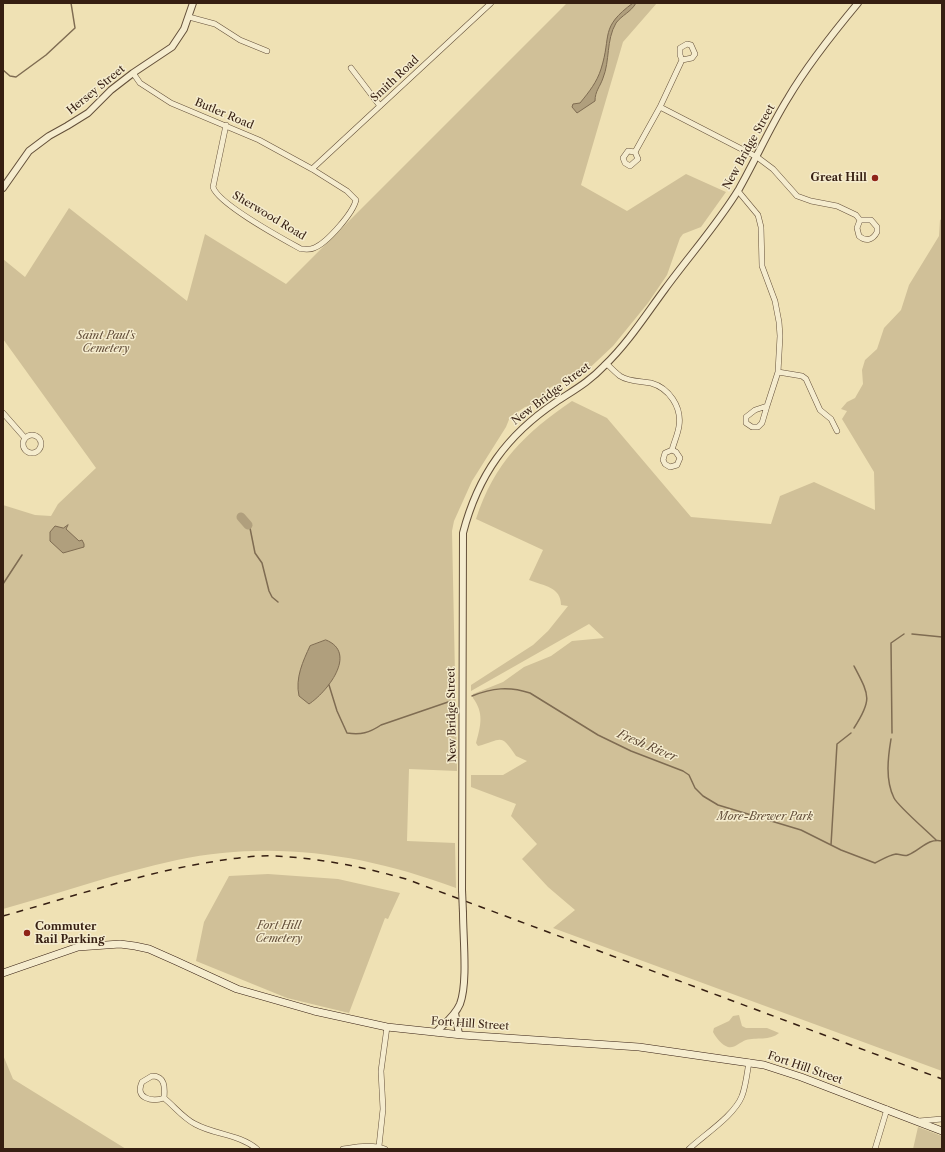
<!DOCTYPE html>
<html>
<head>
<meta charset="utf-8">
<style>
	body { margin:0 }
	#map { position:relative; width:945px; height:1152px; overflow:hidden; background:#efe1b4; font-family:"Libre Caslon Text",serif }
	canvas { display:block }
	.frame { position:absolute; inset:0; border:4px solid #361f12; pointer-events:none }
</style>
</head>
<body>
<div id="map">
<canvas width="945" height="1152"></canvas>
<div class="frame"></div>
</div>
<script>
const ctx = document.querySelector('canvas').getContext('2d');
ctx.lineJoin = 'round';
function fillPath(path, color) {
  ctx.fillStyle = color;
  ctx.fill(path, 'evenodd');
}
function stroke(path, color, width, dash) {
  ctx.strokeStyle = color;
  ctx.lineWidth = width;
  ctx.lineCap = dash ? 'butt' : 'round';
  ctx.setLineDash(dash || []);
  ctx.stroke(path);
}
function write(font, color, halo, rows, align = 'center') {
  ctx.font = font + ' "Libre Caslon Text",serif';
  ctx.lineWidth = 3;
  ctx.setLineDash([]);
  ctx.textBaseline = 'middle';
  ctx.strokeStyle = halo;
  ctx.fillStyle = color;
  for (const [text, x, y, turn = 0] of rows) {
    ctx.save();
    ctx.translate(x, y);
    ctx.rotate((+turn || 0) * Math.PI / 180);
    ctx.textAlign = isNaN(turn) ? turn : align;
    if (halo) ctx.strokeText(text, 0, 0);
    ctx.fillText(text, 0, 0);
    ctx.restore();
  }
}
fillPath(new Path2D(`
	M 567,3 L 657,3 L 623,42 L 581,185 L 627,211 L 686,174 L 726,192 L 701,227 L 683,234 L 680,238 L 667,275 L 648,303 L 613,346 L 580,377 L 551,387 L 533,405 L 525,407 L 510,417 L 506,427 L 472,481 L 454,521 L 452,531 L 457,771 L 409,769 L 407,841 L 455,843 L 456,888 C 364,854 274,840 177,860 C 116,873 61,893 3,909 L 3,505 L 35,515 L 51,516 L 58,504 L 96,468 L 3,339 L 3,259 L 25,277 L 69,208 L 187,301 L 205,234 L 286,284 Z
	M 942,219 L 942,1071 L 553,928 L 575,910 L 548,887 L 522,859 L 537,844 L 511,816 L 516,804 L 471,787 L 471,775 L 503,775 L 527,761 L 516,756 C 500,732 502,740 478,746 L 476,743 C 481,725 484,713 473,698 L 473,694 L 503,682 L 524,667 L 551,656 L 572,641 L 604,638 L 589,624 L 471,691 L 471,685 L 533,645 L 548,631 L 568,606 L 561,605 C 561,587 544,586 529,580 L 543,550 L 476,519 C 494,463 525,433 572,401 L 607,418 L 691,517 L 771,524 L 780,496 L 814,482 L 875,510 L 874,472 L 842,419 L 847,411 L 841,409 L 847,402 L 855,398 L 863,384 L 862,370 L 865,360 L 877,349 L 884,328 L 901,310 L 909,285 L 939,236 L 940,220 Z
	M 268,874 L 338,879 L 400,893 L 388,919 L 385,918 L 349,1013 L 287,998 L 196,961 L 204,922 L 229,876 Z
	M 739,1015 L 742,1026 L 746,1028 L 767,1028 L 779,1033 C 770,1041 756,1037 746,1040 C 740,1042 734,1049 728,1047 C 722,1045 716,1038 713,1032 L 714,1028 L 729,1021 L 733,1016 Z
	M 3,1055 L 13,1079 L 126,1149 L 3,1149 Z
	M 918,1127 L 942,1136 L 942,1149 L 913,1149 Z`), '#d0c098');
const water = new Path2D(`
	M 633,3 L 636,3 C 631,12 622,15 616,23 C 606,40 610,61 603,78 C 600,87 595,91 595,101 L 577,113 L 572,107 L 573,104 L 580,103 C 589,92 597,82 601,69 C 612,35 599,28 633,3 Z
	M 68,525 L 66,529 L 79,541 L 82,540 L 84,544 L 84,547 L 63,553 L 50,541 L 50,532 L 55,526 L 63,528 Z
	M 326,640 C 359,653 326,693 309,704 L 299,696 C 295,678 303,661 310,646 Z`);
fillPath(water, '#b09f7d');
stroke(water, '#7f6c52', 1);
stroke(new Path2D(`
	M 3,70 L 10,76 L 16,77 L 46,55 L 75,28 L 71,3
	M 250,528 L 255,553 L 262,563 L 269,591 L 272,597 L 278,602
	M 3,584 L 22,555
	M 912,634 L 942,637
	M 329,685 L 337,711 L 347,733 C 361,735 369,733 381,725 L 451,701
	M 472,696 C 492,688 509,686 530,693 L 598,735 L 631,751 L 683,771 L 689,775 L 695,788 L 703,796 L 718,805 L 801,830 L 841,850 L 875,863 C 881,860 889,855 896,854 C 900,854 904,857 908,855 C 921,850 927,838 942,841
	M 854,728 C 873,699 869,695 854,666
	M 892,733 L 891,643 L 904,634
	M 891,739 C 888,757 885,780 894,798 C 898,806 927,831 936,840
	M 831,845 L 837,744 L 851,733`), '#7f6c52', 1.5);
stroke(new Path2D(`
	M 241,517 L 248,525`), '#b09f7d', 9);
const minor = new Path2D(`
	M 189,17 L 215,24 L 240,40 L 267,51
	M 351,68 L 380,106
	M 133,73 L 140,83 L 171,103 L 259,140 L 312,169 L 347,191 L 356,200 C 353,213 327,243 314,248 C 310,250 305,249 301,249 C 283,239 218,204 213,187 L 226,125
	M 660,107 L 682,60 L 680,55 L 680,48 L 687,44 L 691,45 L 695,54 L 692,58 L 682,60
	M 635,152 L 628,151 L 623,158 L 625,163 L 630,166 L 638,159 L 635,152 L 660,107 L 757,157 L 773,169 L 797,196 L 811,201 L 837,206 L 856,215 L 860,220 L 871,220 L 877,227 L 877,232 C 873,240 866,242 859,236 L 857,228 L 860,220
	M 312,169 L 491,3
	M 738,191 L 758,215 L 761,227 L 762,266 L 775,301 L 779,322 L 780,336 L 778,372 L 767,406 L 755,410 L 746,417 L 746,423 L 752,427 L 758,427 L 762,423 L 767,406
	M 607,364 C 611,368 616,373 620,376 C 629,382 641,381 651,383 C 669,388 682,407 679,426 C 678,434 674,442 672,450 L 665,453 L 663,460 L 665,464 L 670,467 L 677,465 L 680,458 L 676,452 L 672,450
	M 778,372 L 802,376 L 806,379 L 820,410 L 831,419 L 837,431
	M 3,413 L 25,438
	M23 444a9 9 0 1 1 18 0a9 9 0 1 1-18 0Z
	M 152,1076 C 165,1076 165,1087 164,1098 C 153,1102 134,1099 142,1082 Z
	M 164,1098 C 174,1106 183,1118 195,1124 C 215,1135 239,1134 257,1149
	M 919,1121 L 942,1119
	M 379,1146 L 383,1109 L 381,1071 L 387,1027
	M 343,1149 C 357,1147 372,1144 385,1149
	M 689,1149 C 705,1134 734,1116 742,1096 C 746,1085 747,1073 749,1062
	M 875,1149 L 887,1109`);
const tertiary = new Path2D(`
	M 3,188 L 29,151 L 49,136 L 67,126 L 88,113 L 111,90 L 133,73 L 172,47 L 184,29 L 193,3
	M 462,890 L 463,533 C 478,475 507,435 556,402 C 574,390 589,382 604,366 C 628,343 645,316 665,289 C 689,256 717,225 739,189 C 756,159 770,127 788,98 C 808,64 833,33 858,3
	M 455,1013 L 459,1034
	M 436,1032 C 444,1024 455,1016 460,1004 C 468,983 463,937 463,913`);
const secondary = new Path2D(`
	M 3,973 L 78,947 L 120,944 L 135,946 L 149,949 L 176,961 L 237,989 L 314,1011 L 387,1027 L 462,1035 L 639,1047 L 764,1065 L 801,1077 L 942,1131`);
stroke(minor, '#64503a', 6);
stroke(tertiary, '#64503a', 8);
stroke(secondary, '#361f12', 8);
stroke(minor, '#f5ecce', 5);
stroke(tertiary, '#f5ecce', 6);
stroke(secondary, '#f5ecce', 7);
stroke(new Path2D(`
	M 3,916 C 68,898 133,876 199,864 C 224,860 249,855 275,856 C 320,858 363,867 406,879 L 942,1079`), '#361f12', 1.5, [7, 7]);
const tertiaryBridge = new Path2D(`
	M 462,890 L 463,913`);
stroke(tertiaryBridge, '#64503a', 8, []);
stroke(tertiaryBridge, '#f5ecce', 6);
for (const [x, y, r, color] of [
	[875,178,4,"#8f2418"],
	[27,933,4,"#8f2418"]
]) {
  const dot = new Path2D();
  dot.arc(x, y, r, 0, 2 * Math.PI);
  ctx.fillStyle = color;
  ctx.fill(dot);
  stroke(dot, '#f5ecce', 1.5);
}
write('11px', '#361f12', '#f5ecce', [
	["Smith Road",395,79,-43],
	["Hersey Street",96,90,-39],
	["Butler Road",224,114,23],
	["New Bridge Street",749,147,-61],
	["Sherwood Road",269,216,31],
	["New Bridge Street",551,394,-37],
	["New Bridge Street",452,715,-91],
	["Fort Hill Street",470,1024,4],
	["Fort Hill Street",805,1068,19]
]);
write('bold 11px', '#361f12', '#f5ecce', [
	["Great Hill",867,178],
	["Commuter",35,927,"left"],
	["Rail Parking",35,940,"left"]
], 'right');
write('italic 11px', '#644f3a', '#f5ecce', [
	["Saint Paul's",106,336],
	["Cemetery",106,349],
	["More-Brewer Park",765,817],
	["Fort Hill",279,926],
	["Cemetery",279,939]
]);
write('italic 12px', '#614c37', '#f5ecce', [
	["Fresh River",647,746,23]
]);
</script>
</body>
</html>
